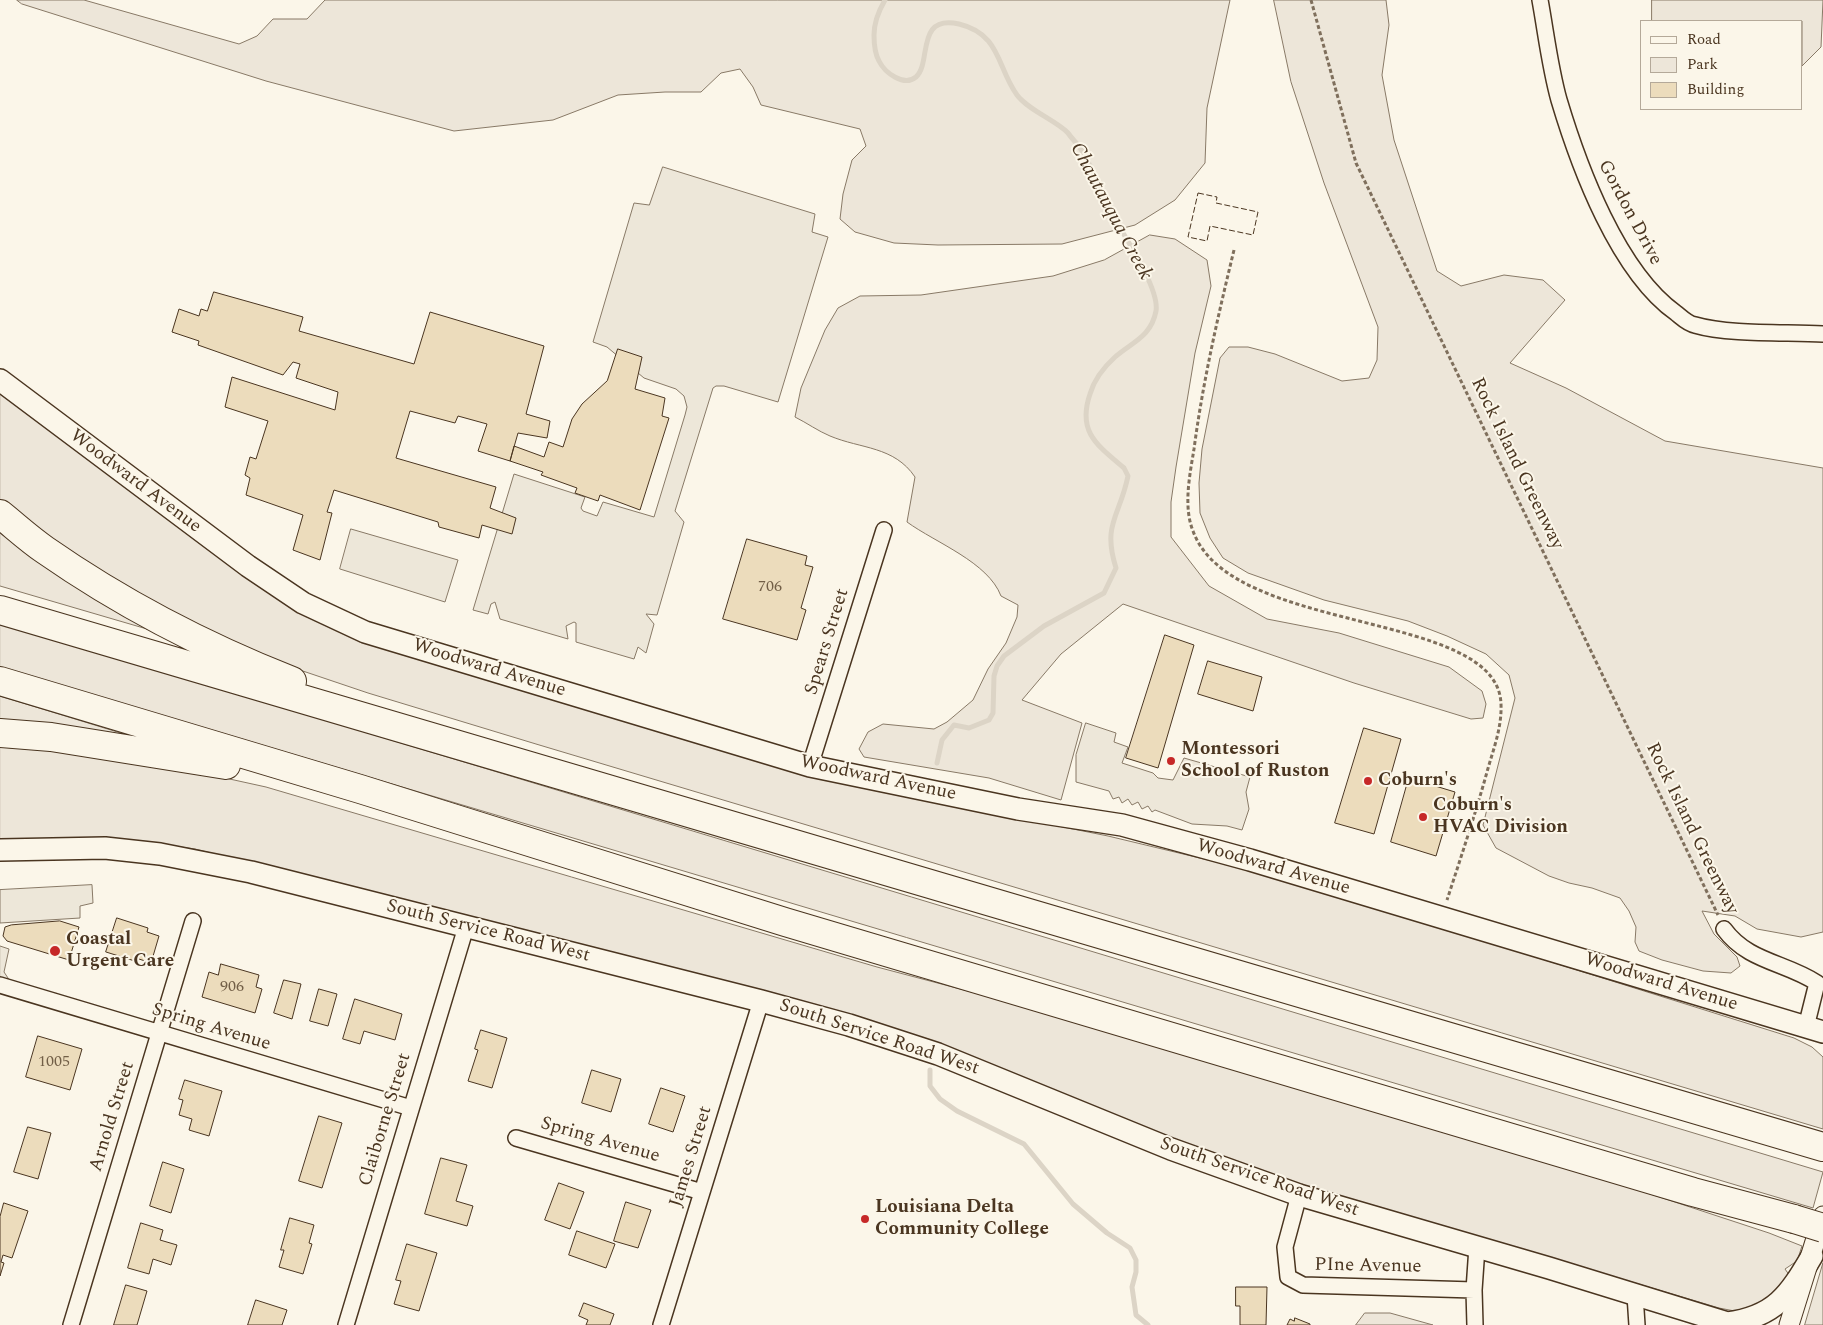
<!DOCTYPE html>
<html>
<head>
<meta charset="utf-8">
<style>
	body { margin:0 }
	#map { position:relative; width:1823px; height:1325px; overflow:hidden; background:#fbf6e9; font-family:Spectral,serif }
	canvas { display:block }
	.legend { position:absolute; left:1640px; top:20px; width:162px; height:90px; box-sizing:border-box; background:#fbf6e9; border:1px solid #b4a999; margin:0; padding:6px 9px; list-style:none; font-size:15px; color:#4a3520 }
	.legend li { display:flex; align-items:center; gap:10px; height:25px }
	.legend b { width:25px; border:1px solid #b4a999 }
</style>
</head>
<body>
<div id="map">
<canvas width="1823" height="1325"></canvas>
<ul class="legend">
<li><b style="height:6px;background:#fbf6e9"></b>Road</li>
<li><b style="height:14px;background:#ede6d9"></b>Park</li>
<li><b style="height:14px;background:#ecdcbc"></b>Building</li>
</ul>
</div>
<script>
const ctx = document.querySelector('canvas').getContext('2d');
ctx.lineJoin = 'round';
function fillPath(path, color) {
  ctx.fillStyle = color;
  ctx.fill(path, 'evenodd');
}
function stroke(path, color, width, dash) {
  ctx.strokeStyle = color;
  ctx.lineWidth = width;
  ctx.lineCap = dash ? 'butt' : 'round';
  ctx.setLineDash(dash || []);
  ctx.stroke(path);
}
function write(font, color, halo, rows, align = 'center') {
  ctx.font = font + ' Spectral,serif';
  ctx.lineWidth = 4;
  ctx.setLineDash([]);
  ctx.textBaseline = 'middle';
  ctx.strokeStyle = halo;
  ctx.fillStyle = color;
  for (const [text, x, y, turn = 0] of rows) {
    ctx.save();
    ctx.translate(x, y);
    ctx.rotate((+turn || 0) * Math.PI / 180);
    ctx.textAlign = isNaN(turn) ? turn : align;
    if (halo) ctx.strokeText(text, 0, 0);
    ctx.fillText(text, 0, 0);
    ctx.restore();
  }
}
const green = new Path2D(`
	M 17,0 L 84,0 L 239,44 L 257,36 L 273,19 L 307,19 L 325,0 L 1230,0 L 1207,108 L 1205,163 L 1175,200 L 1135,225 L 1062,244 L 938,245 L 894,243 L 855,232 L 840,219 L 843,194 L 852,160 L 866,146 L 860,129 L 761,105 L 753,87 L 740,69 L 721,73 L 701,92 L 665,92 L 618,95 L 553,120 L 454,131 L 266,81 L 22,4 Z
	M 1274,0 L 1386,0 L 1389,25 L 1382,75 L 1394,140 L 1437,271 L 1461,286 L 1504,275 L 1543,280 L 1565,300 L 1510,363 L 1566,388 L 1665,441 L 1823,468 L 1823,932 L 1801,937 L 1757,929 L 1735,916 L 1702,911 L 1714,934 L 1737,957 L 1740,966 L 1731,973 L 1703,971 L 1662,960 L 1639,951 L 1635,942 L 1636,927 L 1629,911 L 1620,898 L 1592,888 L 1569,883 L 1549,876 L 1496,848 L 1483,825 L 1515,698 L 1509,675 L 1486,654 L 1447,636 L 1408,621 L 1324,600 L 1248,573 L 1223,558 L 1210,538 L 1200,513 L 1199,483 L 1202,449 L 1220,358 L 1229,347 L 1248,347 L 1275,354 L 1342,381 L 1369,378 L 1377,360 L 1378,327 L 1324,183 L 1291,82 Z
	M 1652,0 L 1823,0 L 1821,47 L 1802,66 L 1802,21 L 1652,21 Z
	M 1150,235 L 1175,239 L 1207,260 L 1211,286 L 1195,353 L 1176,467 L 1171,502 L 1171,537 L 1209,586 L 1267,619 L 1339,633 L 1449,667 L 1482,691 L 1486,704 L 1483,718 L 1471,719 L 1354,683 L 1123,604 L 1061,654 L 1022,700 L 1082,723 L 1061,800 L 989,778 L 864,757 L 859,749 L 868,732 L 883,724 L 934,729 L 947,722 L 973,700 L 988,669 L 1006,643 L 1017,617 L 1018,605 L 1001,596 C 988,562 936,543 907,522 L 915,477 C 894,446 861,449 830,436 C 818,431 807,423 795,417 L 801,388 L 825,330 L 838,308 L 860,296 L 921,295 L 1053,276 L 1104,260 Z
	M 0,388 L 298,608 L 848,784 L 1108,836 L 1254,871 L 1392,912 L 1794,1038 L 1812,1047 L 1823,1057 L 1823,1129 L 536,744 L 368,693 L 285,665 L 233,643 L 117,583 L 0,502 Z
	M 0,532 L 147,629 L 0,586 Z
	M 0,622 L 1823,1172 L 1813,1208 L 0,667 Z
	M 0,696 L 124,734 L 122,738 L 0,728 Z
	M 0,747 L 69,752 L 175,767 L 266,787 L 877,967 L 1017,1004 L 1617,1183 L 1769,1233 L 1802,1246 L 1797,1261 L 1785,1269 L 1792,1279 L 1782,1292 L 1745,1313 L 1719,1308 L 1437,1224 L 1432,1226 L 1202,1153 L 918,1037 L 871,1021 L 793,999 L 195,849 L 159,844 L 0,840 Z
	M 1823,1263 L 1823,1325 L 1805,1325 Z
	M 1365,1313 L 1390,1313 L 1433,1325 L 1356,1325 Z`);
fillPath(green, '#ede6d9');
stroke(green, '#887966', 1);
const parking = new Path2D(`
	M 663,167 L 815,214 L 812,232 L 828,237 L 778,402 L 724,386 L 716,386 L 713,388 L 675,511 L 684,522 L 657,615 L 646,614 L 654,624 L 646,653 L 638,647 L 634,659 L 576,642 L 576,623 L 574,622 L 566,626 L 568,639 L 500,619 L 495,602 L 491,604 L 488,614 L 473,610 L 514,474 L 585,497 L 581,508 L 583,511 L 597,516 L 603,502 L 654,517 L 685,415 L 687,407 L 684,396 L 676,389 L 644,378 L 607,347 L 593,342 L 634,203 L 649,205 Z
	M 351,529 L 458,560 L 445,602 L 340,569 Z
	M 1086,723 L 1116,733 L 1114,742 L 1128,747 L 1122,763 L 1153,773 L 1158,778 L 1173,780 L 1184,758 L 1250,777 L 1246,792 L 1249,809 L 1242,830 L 1227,826 L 1192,824 L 1155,810 L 1152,812 L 1148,806 L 1142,809 L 1138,802 L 1132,805 L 1128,799 L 1122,803 L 1119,797 L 1113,799 L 1109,791 L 1076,782 L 1076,755 Z
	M 92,885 L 93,903 L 80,906 L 80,918 L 0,923 L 0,890 Z
	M 0,946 L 9,949 L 4,972 L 10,981 L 0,978 Z`);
fillPath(parking, '#ede7d9');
stroke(parking, '#887966', 1);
stroke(new Path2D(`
	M 885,0 C 878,12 874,22 874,35 C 874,43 875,54 879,61 C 885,73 904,87 916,77 C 932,63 915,14 959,24 C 1001,34 997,68 1017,95 C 1028,110 1057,121 1068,133 C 1072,139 1078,144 1082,151 C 1093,168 1100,190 1109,209 C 1121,231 1160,288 1156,311 C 1151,337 1132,342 1115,357 C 1104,367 1094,380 1090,394 C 1077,432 1097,445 1124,468 L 1128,476 C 1120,516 1102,524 1116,568 L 1104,593 L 1044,626 L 1004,656 L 997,666 L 994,676 L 993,713 L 989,720 L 969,728 L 954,725 L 942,740 L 937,763
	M 930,1070 L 930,1086 L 940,1099 L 957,1111 L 1024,1144 L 1073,1204 L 1107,1233 L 1130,1248 L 1136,1260 L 1136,1272 L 1132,1287 L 1136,1315 L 1148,1325`), '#dcd4c6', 5);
const building = new Path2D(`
	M 214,292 L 303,317 L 299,331 L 414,364 L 430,312 L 544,346 L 526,414 L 550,421 L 547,438 L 518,433 L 510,461 L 478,451 L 487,424 L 458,416 L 455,423 L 410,411 L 396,458 L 496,487 L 490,508 L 516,518 L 512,534 L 482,525 L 479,538 L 439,527 L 438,522 L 334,490 L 327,512 L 332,513 L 320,560 L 293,550 L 303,515 L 246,495 L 250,478 L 245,475 L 250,457 L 256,459 L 268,421 L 225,407 L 232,377 L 335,410 L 338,392 L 296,378 L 300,364 L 293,362 L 283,375 L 198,345 L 199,341 L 172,332 L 179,309 L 199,316 L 201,309 L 207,311 Z
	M 618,349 L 642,357 L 635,389 L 665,398 L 662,416 L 669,418 L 640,510 L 600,495 L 598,501 L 575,493 L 577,488 L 541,475 L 543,472 L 510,461 L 514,446 L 544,457 L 549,442 L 563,447 L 572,419 L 582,404 L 607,381 Z
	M 747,539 L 807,556 L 805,565 L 813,567 L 801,608 L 806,610 L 797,640 L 723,619 Z
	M 1165,635 L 1194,645 L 1158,768 L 1126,758 Z
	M 1208,661 L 1262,677 L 1253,711 L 1198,694 Z
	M 1364,728 L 1401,739 L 1374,834 L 1335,823 Z
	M 1409,778 L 1455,792 L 1436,856 L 1391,842 Z
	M 117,918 L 148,928 L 147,932 L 159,936 L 151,963 L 139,959 L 138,962 L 106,952 Z
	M 60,921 L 79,927 L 69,960 L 7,941 L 3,936 L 5,927 L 11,925 Z
	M 221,964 L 259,975 L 256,987 L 262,989 L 255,1013 L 202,997 L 209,972 L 218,975 Z
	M 284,980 L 301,984 L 292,1019 L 274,1013 Z
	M 319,989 L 337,994 L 328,1026 L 310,1021 Z
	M 355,999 L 402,1014 L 395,1040 L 364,1031 L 360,1044 L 343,1039 Z
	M 481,1030 L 507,1038 L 492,1088 L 468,1081 L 478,1050 L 475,1049 Z
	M 38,1036 L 82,1049 L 70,1090 L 26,1077 Z
	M 592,1070 L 621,1079 L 611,1112 L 582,1103 Z
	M 185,1080 L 222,1091 L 209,1136 L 189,1130 L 192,1119 L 179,1115 L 183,1100 L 179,1099 Z
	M 661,1088 L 685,1096 L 673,1132 L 649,1124 Z
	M 319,1116 L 342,1123 L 322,1188 L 299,1181 Z
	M 28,1127 L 51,1133 L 38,1179 L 14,1172 Z
	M 441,1158 L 467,1165 L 456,1201 L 473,1206 L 467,1226 L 425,1214 Z
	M 163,1162 L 184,1169 L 171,1213 L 150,1206 Z
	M 559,1183 L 584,1192 L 570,1229 L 545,1220 Z
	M 626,1202 L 651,1210 L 638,1248 L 614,1241 Z
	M 4,1203 L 28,1211 L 12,1258 L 3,1255 L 1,1262 L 4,1263 L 0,1276 L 0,1217 Z
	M 290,1218 L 314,1225 L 309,1243 L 312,1244 L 303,1274 L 279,1267 L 284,1250 L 281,1250 Z
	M 141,1223 L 163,1230 L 160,1240 L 177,1245 L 171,1265 L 153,1259 L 149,1274 L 128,1268 Z
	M 577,1231 L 615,1244 L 606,1268 L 569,1255 Z
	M 407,1244 L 437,1253 L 419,1311 L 394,1304 L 401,1281 L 396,1280 Z
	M 126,1285 L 147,1291 L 137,1325 L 114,1325 Z
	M 1236,1287 L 1267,1287 L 1266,1325 L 1240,1325 L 1240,1306 L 1236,1306 Z
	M 256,1300 L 287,1310 L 282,1325 L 248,1325 Z
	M 584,1303 L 614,1314 L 610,1325 L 586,1325 L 588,1320 L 579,1316 Z
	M 1295,1318 L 1310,1324 L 1310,1325 L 1287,1325 L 1290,1319 L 1294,1321 Z`);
fillPath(building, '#ecdcbc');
stroke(building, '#4a3520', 1);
const minor = new Path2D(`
	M 1540,0 C 1546,33 1550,68 1559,100 C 1579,167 1618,272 1676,313 C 1681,317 1688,324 1695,325 C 1729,335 1786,332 1823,334
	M 810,766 L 884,530
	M 1724,929 C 1748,962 1785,962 1817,983 L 1806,1027
	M 0,985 L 411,1108
	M 516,1138 L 702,1192
	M 1299,1195 L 1285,1247 L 1288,1277 L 1303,1285 L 1474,1290
	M 1635,1295 L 1637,1325
	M 71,1325 L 193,921
	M 346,1325 L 466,927
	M 661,1325 L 761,1001
	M 1475,1325 L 1474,1290 L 1477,1247`);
const tertiary = new Path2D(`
	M 1789,1325 L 1823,1216`);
const secondary = new Path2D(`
	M 0,380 L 248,566 L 303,603 L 365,632 L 810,766 L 1018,809 L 1122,825 L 1250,860 L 1823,1032
	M 0,850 L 105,848 L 160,854 L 251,872 L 761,1001 L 849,1025 L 938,1054 L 1171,1149 L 1299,1195 L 1549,1268 L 1734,1325
	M 1727,1323 C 1775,1317 1789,1295 1812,1256`);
const motorway = new Path2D(`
	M 0,514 C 15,526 29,539 45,550 C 121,603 206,647 292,681
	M 0,610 L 1823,1147
	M 0,681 L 360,789 L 785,922 L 1693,1192 L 1794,1219
	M 0,733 L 51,737 L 226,765`);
stroke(minor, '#4a3520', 18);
stroke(tertiary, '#4a3520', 21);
stroke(secondary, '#4a3520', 24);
stroke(motorway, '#4a3520', 30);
stroke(new Path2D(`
	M 1311,0 L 1356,163 L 1718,915
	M 1234,250 C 1218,316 1203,381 1194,449 C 1190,474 1183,506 1193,531 C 1231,636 1498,609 1501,704 C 1502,728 1493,750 1487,772 C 1475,815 1461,857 1447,900`), '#7f6f5c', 3, [4, 2.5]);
stroke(minor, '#fbf6e9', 15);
stroke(tertiary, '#fbf6e9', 19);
stroke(secondary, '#fbf6e9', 21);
stroke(motorway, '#fbf6e9', 28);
const motorwayBridge = new Path2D(`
	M 1794,1219 L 1823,1228`);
stroke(motorwayBridge, '#4a3520', 30, []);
stroke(motorwayBridge, '#fbf6e9', 28);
stroke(new Path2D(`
	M 1198,193 L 1217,197 L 1216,203 L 1258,212 L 1253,235 L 1210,226 L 1207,241 L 1188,237 Z`), '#4a3520', 1, [6, 2.5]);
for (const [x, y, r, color] of [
	[1171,761,5,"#c62828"],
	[1368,781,5,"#c62828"],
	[1423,817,5,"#c62828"],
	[55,951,6,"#c62828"],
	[865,1219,5,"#c62828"]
]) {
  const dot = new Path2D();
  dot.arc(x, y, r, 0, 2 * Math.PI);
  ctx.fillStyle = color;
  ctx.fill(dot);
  stroke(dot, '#fbf6e9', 2);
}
write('16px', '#725f47', null, [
	["706",770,588],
	["906",232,988],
	["1005",54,1063]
]);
write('19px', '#4a3520', '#fbf6e9', [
	["Gordon Drive",1629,213,62],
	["Rock Island Greenway",1516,464,64],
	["Woodward Avenue",135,482,37],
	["Spears Street",828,642,-73],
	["Woodward Avenue",489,669,17],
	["Woodward Avenue",878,779,12],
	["Rock Island Greenway",1691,829,64],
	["Woodward Avenue",1273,868,16],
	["South Service Road West",488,932,14],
	["Woodward Avenue",1661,983,17],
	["Spring Avenue",211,1028,17],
	["South Service Road West",879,1038,18],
	["Arnold Street",113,1117,-73],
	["Claiborne Street",386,1120,-73],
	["Spring Avenue",600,1141,16],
	["James Street",692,1157,-73],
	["South Service Road West",1259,1178,19],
	["PIne Avenue",1368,1267,1]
]);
write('bold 19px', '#4a3520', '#fbf6e9', [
	["Montessori",1181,750],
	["School of Ruston",1181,772],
	["Coburn's",1378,781],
	["Coburn's",1433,806],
	["HVAC Division",1433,828],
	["Coastal",66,940],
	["Urgent Care",66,962],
	["Louisiana Delta",875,1208],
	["Community College",875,1230]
], 'left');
write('italic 20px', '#4a3520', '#fbf6e9', [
	["Chautauqua Creek",1110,212,62]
]);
</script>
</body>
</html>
